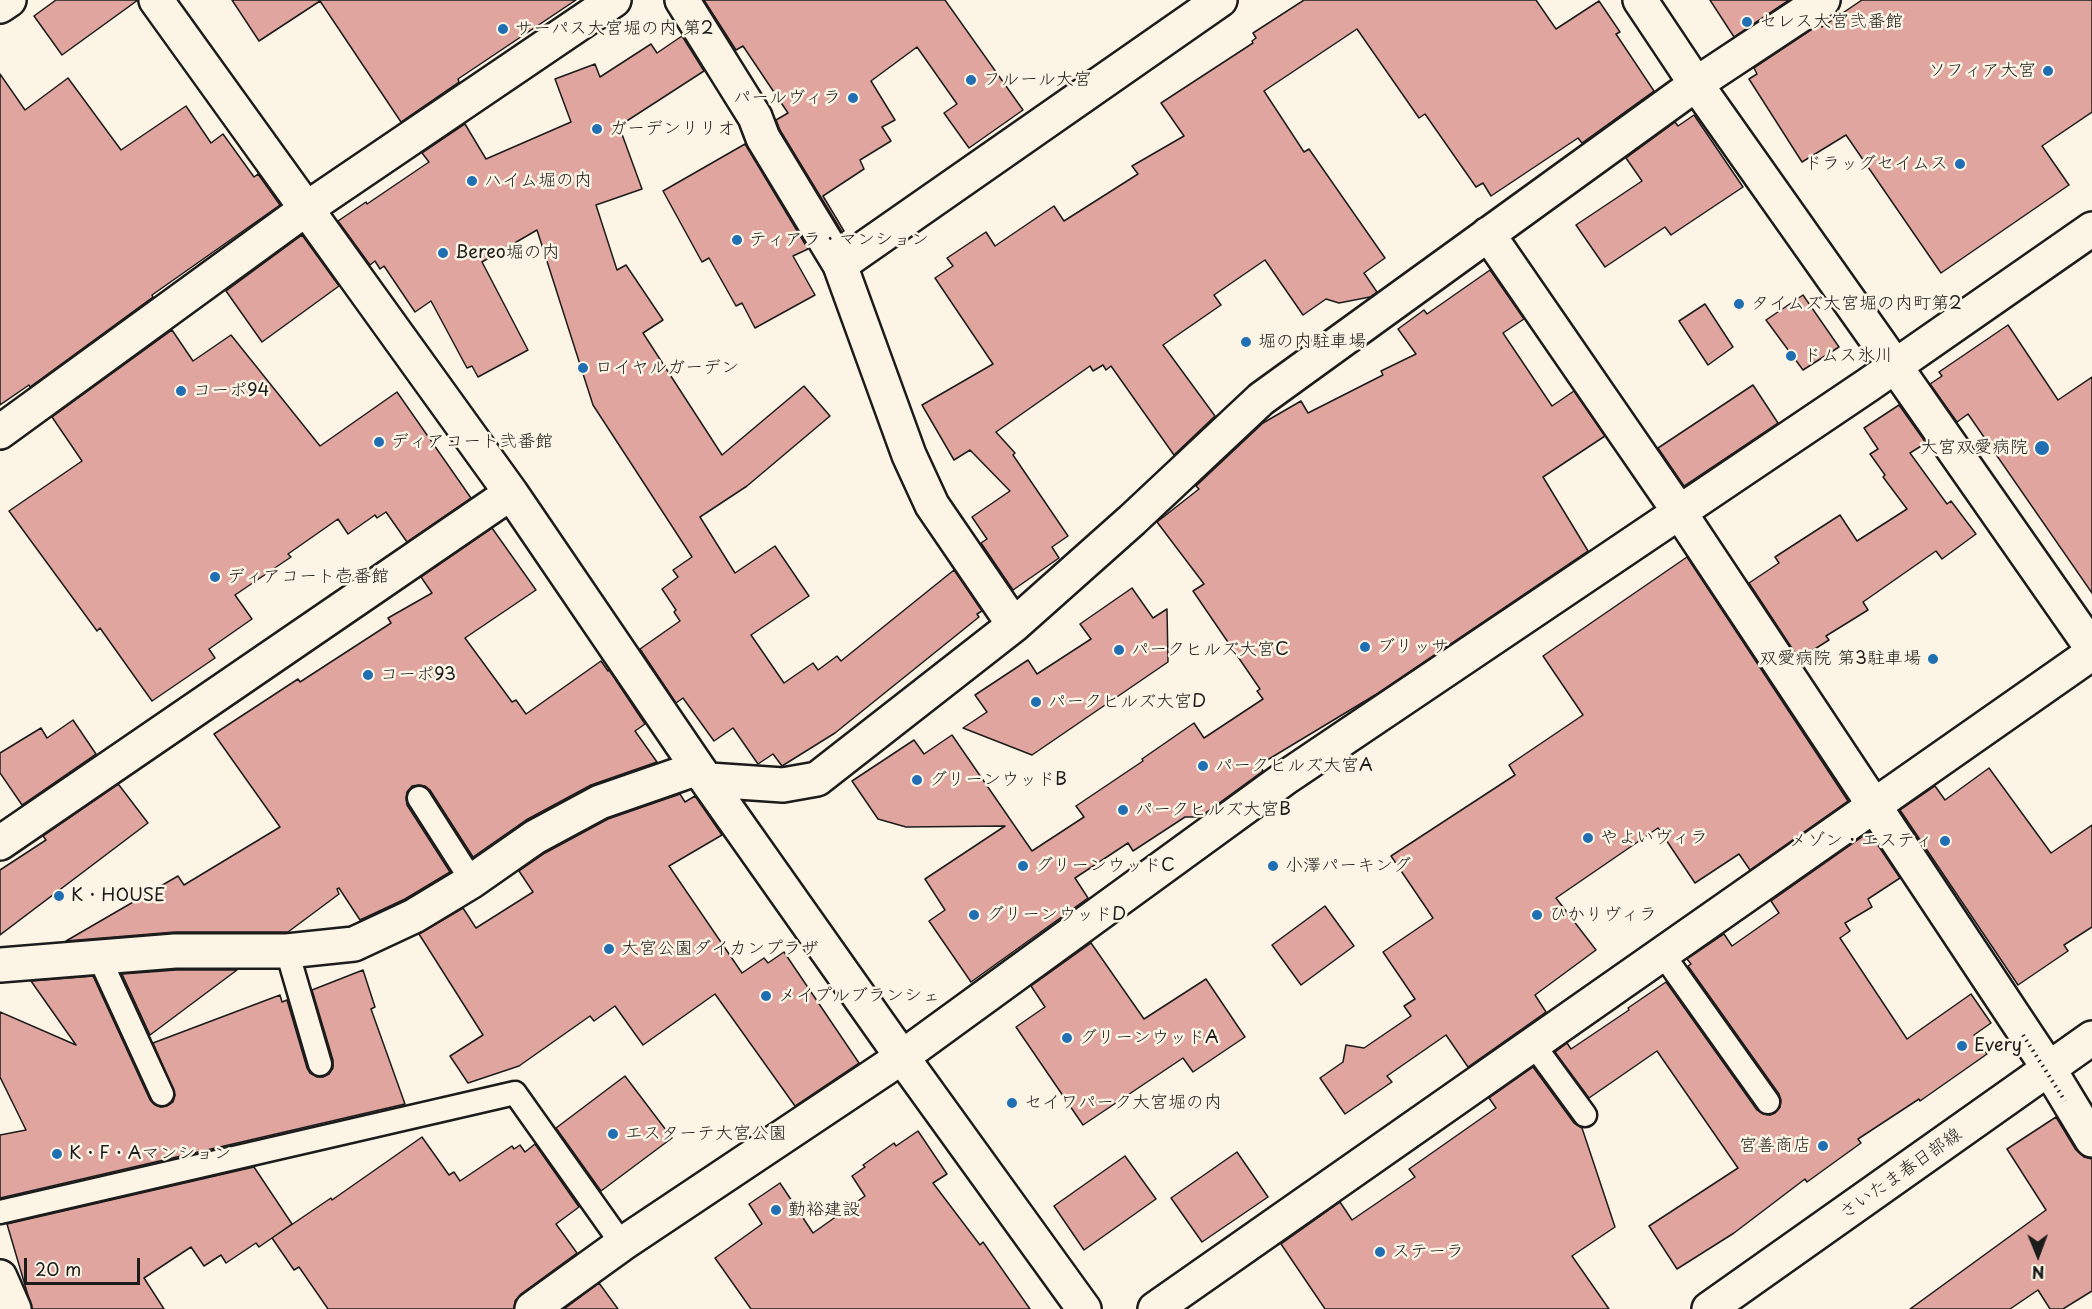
<!DOCTYPE html>
<html>
<head>
<meta charset="utf-8">
<style>
	body { margin:0 }
	#map { position:relative; width:2092px; height:1309px; overflow:hidden; background:#fcf5e5; font-family:"Playpen Sans",sans-serif }
	canvas { display:block }
	.north { position:absolute; left:2008px; top:1225px; width:60px; height:60px; -webkit-text-stroke:4px #fcf5e5; paint-order:stroke; rotate:179deg; font-size:16px; font-weight:700; line-height:24px; text-align:center; color:#1c1c1c }
	.north::after { content:''; display:block; margin:auto; width:21px; height:27px; background:#1c1c1c; clip-path:polygon(50% 0,100% 100%,50% 72%,0 100%) }
	.scale { position:absolute; left:24px; top:1258px; width:116px; height:27px; box-sizing:border-box; border:3px solid #1c1c1c; border-top:0; padding-left:8px; font-size:18px; line-height:21px; white-space:nowrap; color:#1c1c1c; -webkit-text-stroke:4px #fcf5e5; paint-order:stroke }
</style>
</head>
<body>
<div id="map">
<canvas width="2092" height="1309"></canvas>
<div class="north">N</div>
<div class="scale">20 m</div>
</div>
<script>
const ctx = document.querySelector('canvas').getContext('2d');
ctx.lineJoin = 'round';
function fillPath(path, color) {
  ctx.fillStyle = color;
  ctx.fill(path, 'evenodd');
}
function stroke(path, color, width, dash) {
  ctx.strokeStyle = color;
  ctx.lineWidth = width;
  ctx.lineCap = dash ? 'butt' : 'round';
  ctx.setLineDash(dash || []);
  ctx.stroke(path);
}
function write(font, color, halo, rows, align = 'center') {
  ctx.font = font + ' "Playpen Sans","Klee One",sans-serif';
  ctx.lineWidth = 5;
  ctx.setLineDash([]);
  ctx.textBaseline = 'middle';
  ctx.strokeStyle = halo;
  ctx.fillStyle = color;
  for (const [text, x, y, turn = 0] of rows) {
    ctx.save();
    ctx.translate(x, y);
    ctx.rotate((+turn || 0) * Math.PI / 180);
    ctx.textAlign = isNaN(turn) ? turn : align;
    if (halo) ctx.strokeText(text, 0, 0);
    ctx.fillText(text, 0, 0);
    ctx.restore();
  }
}
const building = new Path2D(`
	M 56,0 L 138,0 L 62,55 L 34,16 Z
	M 232,0 L 576,0 L 458,79 L 459,82 L 401,122 L 320,1 L 259,41 Z
	M 704,0 L 945,0 L 1023,110 L 969,148 L 944,113 L 957,104 L 917,47 L 871,81 L 895,120 L 882,127 L 891,141 L 860,160 L 864,169 L 823,196 L 844,231 L 842,232 L 780,130 L 776,120 L 788,113 L 743,46 L 736,50 Z
	M 1304,0 L 1536,0 L 1556,29 L 1599,1 L 1620,32 L 1616,34 L 1654,91 L 1582,143 L 1578,138 L 1491,196 L 1483,183 L 1476,187 L 1425,114 L 1419,118 L 1357,29 L 1264,91 L 1304,152 L 1309,149 L 1385,258 L 1364,273 L 1377,292 L 1370,297 L 1339,303 L 1326,299 L 1303,315 L 1265,260 L 1214,295 L 1221,305 L 1163,345 L 1215,416 L 1174,455 L 1111,366 L 1106,370 L 1103,365 L 1093,371 L 1090,366 L 996,432 L 1015,453 L 1013,455 L 1068,536 L 1052,547 L 1059,558 L 1013,590 L 981,543 L 987,539 L 972,517 L 1010,491 L 970,450 L 954,460 L 922,405 L 993,364 L 935,278 L 953,266 L 947,258 L 986,232 L 995,246 L 1054,206 L 1064,221 L 1138,174 L 1132,166 L 1184,136 L 1161,103 L 1253,43 L 1252,41 L 1256,38 L 1253,33 Z
	M 1710,0 L 1789,0 L 1734,37 Z
	M 1862,0 L 2092,0 L 2092,112 L 2042,146 L 2069,185 L 1941,273 L 1846,135 L 1802,162 L 1749,79 L 1757,74 L 1754,68 L 1820,24 L 1822,27 Z
	M 682,36 L 704,71 L 619,126 L 642,189 L 596,205 L 617,270 L 626,265 L 663,320 L 643,333 L 722,455 L 804,386 L 830,416 L 747,486 L 700,517 L 735,573 L 775,546 L 809,596 L 751,635 L 784,683 L 813,663 L 818,670 L 837,656 L 841,661 L 954,570 L 982,611 L 977,614 L 979,617 L 835,733 L 782,766 L 773,754 L 758,764 L 733,728 L 714,741 L 683,698 L 676,703 L 640,649 L 680,621 L 674,612 L 676,610 L 662,589 L 678,577 L 673,570 L 692,557 L 593,405 L 537,230 L 482,262 L 528,350 L 478,377 L 472,366 L 467,368 L 431,301 L 415,312 L 384,266 L 380,269 L 375,261 L 370,265 L 338,221 L 366,202 L 367,204 L 429,162 L 422,153 L 465,124 L 486,159 L 571,122 L 555,79 L 595,64 L 600,77 L 651,44 L 657,53 Z
	M 0,74 L 25,110 L 68,78 L 121,150 L 186,106 L 211,143 L 223,134 L 254,177 L 258,174 L 280,205 L 152,295 L 153,297 L 30,387 L 29,385 L 0,405 Z
	M 1694,115 L 1743,187 L 1671,235 L 1665,227 L 1605,267 L 1576,225 L 1642,181 L 1626,158 L 1675,122 L 1678,126 Z
	M 745,144 L 808,249 L 793,256 L 815,295 L 755,328 L 742,303 L 736,306 L 709,258 L 702,262 L 663,191 Z
	M 302,235 L 339,286 L 262,342 L 226,291 Z
	M 1490,270 L 1524,319 L 1503,333 L 1552,406 L 1574,391 L 1605,436 L 1543,477 L 1588,551 L 1375,695 L 1259,765 L 1263,771 L 1200,817 L 1185,817 L 1133,851 L 1128,843 L 1075,878 L 1088,898 L 971,982 L 929,921 L 945,910 L 925,879 L 1005,826 L 906,827 L 878,819 L 852,781 L 914,740 L 924,754 L 952,735 L 1032,851 L 1084,817 L 1076,806 L 1143,761 L 1142,759 L 1194,723 L 1204,738 L 1263,699 L 1257,691 L 1260,689 L 1193,591 L 1204,584 L 1157,522 L 1199,489 L 1196,486 L 1263,423 L 1301,401 L 1308,413 L 1383,375 L 1381,371 L 1416,354 L 1398,329 L 1424,310 L 1427,314 Z
	M 1803,295 L 1839,347 L 1803,370 L 1766,320 Z
	M 1705,304 L 1733,347 L 1708,365 L 1679,321 Z
	M 2008,325 L 2058,400 L 2092,377 L 2092,593 L 1968,414 L 1957,422 L 1930,384 L 1942,376 L 1939,372 Z
	M 172,330 L 193,361 L 231,335 L 320,446 L 397,392 L 471,498 L 407,542 L 386,512 L 377,518 L 375,515 L 348,534 L 338,519 L 288,554 L 291,557 L 235,595 L 252,619 L 209,649 L 215,658 L 152,701 L 100,628 L 97,631 L 9,511 L 82,461 L 52,417 Z
	M 1753,385 L 1778,423 L 1684,486 L 1658,448 Z
	M 1899,405 L 1926,443 L 1910,453 L 1947,504 L 1951,501 L 1976,534 L 1942,559 L 1936,551 L 1863,602 L 1868,610 L 1826,636 L 1829,640 L 1799,659 L 1749,583 L 1779,563 L 1775,557 L 1840,515 L 1857,541 L 1907,509 L 1883,477 L 1885,475 L 1870,454 L 1878,449 L 1864,428 Z
	M 492,528 L 536,590 L 465,638 L 512,702 L 516,700 L 526,714 L 601,661 L 608,671 L 609,670 L 645,724 L 635,731 L 657,762 L 591,785 L 526,820 L 473,857 L 430,790 L 425,786 L 419,785 L 412,786 L 407,792 L 406,799 L 407,805 L 450,872 L 405,899 L 360,920 L 339,888 L 337,889 L 339,894 L 288,932 L 175,932 L 66,941 L 178,876 L 184,885 L 280,827 L 214,734 L 298,679 L 300,682 L 391,623 L 388,618 L 432,593 L 421,577 Z
	M 1687,557 L 1848,801 L 1750,870 L 1739,854 L 1695,883 L 1658,828 L 1556,898 L 1596,950 L 1535,995 L 1546,1012 L 1468,1067 L 1446,1035 L 1387,1076 L 1392,1082 L 1345,1114 L 1320,1078 L 1343,1062 L 1346,1045 L 1364,1048 L 1411,1016 L 1404,1006 L 1415,999 L 1383,952 L 1433,918 L 1391,856 L 1515,775 L 1509,765 L 1583,715 L 1543,656 Z
	M 1132,588 L 1153,618 L 1167,609 L 1168,662 L 1032,755 L 963,728 L 987,712 L 975,695 L 1028,660 L 1037,674 L 1091,639 L 1080,624 Z
	M 73,720 L 96,754 L 22,805 L 0,773 L 0,753 L 41,728 L 47,738 Z
	M 1989,768 L 2051,853 L 2092,825 L 2092,927 L 2064,945 L 2068,951 L 2018,985 L 1900,810 L 1935,786 L 1945,800 Z
	M 117,785 L 119,785 L 148,823 L 0,935 L 0,870 L 46,840 L 43,836 Z
	M 680,794 L 685,802 L 695,796 L 722,835 L 669,866 L 742,973 L 764,958 L 768,963 L 784,952 L 859,1063 L 795,1106 L 715,994 L 643,1045 L 615,1006 L 594,1021 L 590,1016 L 519,1066 L 468,1083 L 450,1056 L 483,1035 L 419,934 L 463,908 L 476,928 L 533,892 L 519,871 L 545,853 L 608,819 Z
	M 1869,832 L 1900,878 L 1868,899 L 1872,907 L 1845,923 L 1850,931 L 1840,938 L 1907,1039 L 1971,994 L 1991,1023 L 1974,1035 L 1987,1054 L 1920,1101 L 1919,1099 L 1858,1139 L 1861,1143 L 1807,1182 L 1805,1179 L 1734,1233 L 1677,1269 L 1649,1226 L 1738,1168 L 1657,1051 L 1589,1098 L 1555,1052 L 1567,1043 L 1571,1049 L 1629,1010 L 1628,1008 L 1666,982 L 1757,1110 L 1763,1114 L 1770,1115 L 1775,1113 L 1780,1107 L 1781,1100 L 1779,1094 L 1688,966 L 1691,964 L 1687,959 L 1724,934 L 1732,946 L 1779,913 L 1771,901 Z
	M 1325,906 L 1354,946 L 1301,985 L 1272,945 Z
	M 1091,943 L 1144,1019 L 1206,979 L 1245,1037 L 1193,1072 L 1183,1058 L 1083,1125 L 1016,1027 L 1045,1007 L 1031,986 Z
	M 176,970 L 237,970 L 150,1035 L 122,974 Z
	M 363,970 L 375,1007 L 371,1009 L 405,1104 L 0,1198 L 0,1135 L 26,1130 L 0,1077 L 0,1012 L 76,1045 L 31,981 L 93,976 L 150,1100 L 155,1105 L 161,1107 L 167,1106 L 173,1102 L 175,1095 L 153,1043 L 280,995 L 282,1002 L 287,1000 L 307,1068 L 310,1073 L 317,1077 L 323,1077 L 329,1074 L 333,1068 L 333,1060 L 312,990 Z
	M 1533,1067 L 1574,1123 L 1582,1128 L 1615,1227 L 1572,1256 L 1609,1309 L 1325,1309 L 1281,1244 L 1340,1202 L 1352,1220 L 1415,1177 L 1409,1169 L 1496,1108 L 1489,1098 Z
	M 625,1076 L 672,1138 L 601,1191 L 556,1128 Z
	M 2056,1117 L 2076,1150 L 2084,1157 L 2092,1159 L 2092,1291 L 2063,1309 L 2050,1309 L 2038,1290 L 2010,1309 L 1910,1309 L 2046,1210 L 2007,1149 Z
	M 918,1131 L 947,1174 L 933,1183 L 980,1245 L 983,1242 L 1030,1309 L 751,1309 L 715,1258 L 762,1224 L 749,1204 L 780,1183 L 813,1233 L 865,1196 L 852,1176 L 865,1167 L 863,1165 L 894,1143 L 896,1146 Z
	M 422,1137 L 449,1175 L 454,1172 L 460,1181 L 512,1146 L 514,1149 L 520,1145 L 525,1152 L 535,1144 L 579,1207 L 556,1224 L 577,1253 L 521,1294 L 515,1301 L 514,1309 L 328,1309 L 299,1267 L 294,1270 L 272,1238 L 331,1198 L 332,1200 Z
	M 1237,1152 L 1268,1197 L 1202,1242 L 1171,1198 Z
	M 1125,1156 L 1156,1199 L 1084,1250 L 1054,1206 Z
	M 254,1167 L 292,1224 L 259,1247 L 256,1243 L 226,1263 L 221,1255 L 204,1266 L 191,1247 L 144,1278 L 164,1309 L 32,1309 L 7,1224 Z
	M 599,1283 L 618,1309 L 564,1309 Z`);
fillPath(building, '#dfa59e');
stroke(building, '#1c1c1c', 1.5);
const lane = new Path2D(`
	M 419,798 L 472,881
	M 287,951 L 320,1064
	M 1662,953 L 1768,1102
	M 99,957 L 162,1094
	M 1533,1044 L 1585,1115
	M 0,1212 L 515,1093 L 622,1244`);
const street = new Path2D(`
	M 156,0 L 511,493 L 698,768 L 902,1057 L 1084,1309
	M 682,0 L 755,117 L 763,138 L 840,265 L 909,455 L 932,505 L 1014,625
	M 0,6 L 9,0
	M 1488,234 L 1680,513 L 2049,1069 L 2092,1140
	M 840,265 L 1220,0
	M 0,432 L 306,209 L 614,0
	M 709,780 L 783,785 L 817,779 L 1014,625 L 1132,520 L 1261,399 L 1696,84 L 1823,0
	M 0,843 L 511,493
	M 0,965 L 175,951 L 287,951 L 354,944 L 414,916 L 472,881 L 535,837 L 600,802 L 698,768
	M 0,1277 L 14,1309
	M 532,1309 L 622,1244 L 902,1057 L 1288,776 L 1868,385 L 2092,229
	M 1155,1309 L 2092,653`);
const secondary = new Path2D(`
	M 1640,0 L 1696,84 L 1879,343 L 2092,648`);
const primary = new Path2D(`
	M 1709,1309 L 2092,1038`);
stroke(lane, '#1c1c1c', 27);
stroke(street, '#1c1c1c', 38);
stroke(secondary, '#1c1c1c', 38);
stroke(primary, '#1c1c1c', 38);
stroke(lane, '#fcf5e5', 22);
stroke(street, '#fcf5e5', 33);
stroke(secondary, '#fcf5e5', 33);
stroke(primary, '#fcf5e5', 33);
stroke(new Path2D(`
	M 2023,1035 L 2065,1101`), '#1c1c1c', 4, [1.5, 4.5]);
for (const [x, y, r, color] of [
	[1747,22,6,"#1f6fb2"],
	[503,29,6,"#1f6fb2"],
	[2048,71,6,"#1f6fb2"],
	[971,80,6,"#1f6fb2"],
	[853,98,6,"#1f6fb2"],
	[597,129,6,"#1f6fb2"],
	[1960,164,6,"#1f6fb2"],
	[472,181,6,"#1f6fb2"],
	[737,240,6,"#1f6fb2"],
	[443,253,6,"#1f6fb2"],
	[1739,304,6,"#1f6fb2"],
	[1246,342,6,"#1f6fb2"],
	[1791,356,6,"#1f6fb2"],
	[583,368,6,"#1f6fb2"],
	[181,391,6,"#1f6fb2"],
	[379,442,6,"#1f6fb2"],
	[2042,448,8,"#1f6fb2"],
	[215,577,6,"#1f6fb2"],
	[1365,647,6,"#1f6fb2"],
	[1119,650,6,"#1f6fb2"],
	[1933,659,6,"#1f6fb2"],
	[368,675,6,"#1f6fb2"],
	[1036,702,6,"#1f6fb2"],
	[1203,766,6,"#1f6fb2"],
	[917,780,6,"#1f6fb2"],
	[1123,810,6,"#1f6fb2"],
	[1588,838,6,"#1f6fb2"],
	[1945,841,6,"#1f6fb2"],
	[1023,866,6,"#1f6fb2"],
	[1273,866,6,"#1f6fb2"],
	[59,896,6,"#1f6fb2"],
	[974,915,6,"#1f6fb2"],
	[1537,915,6,"#1f6fb2"],
	[609,949,6,"#1f6fb2"],
	[766,996,6,"#1f6fb2"],
	[1067,1038,6,"#1f6fb2"],
	[1962,1046,6,"#1f6fb2"],
	[1012,1103,6,"#1f6fb2"],
	[613,1134,6,"#1f6fb2"],
	[1823,1146,6,"#1f6fb2"],
	[57,1154,6,"#1f6fb2"],
	[776,1210,6,"#1f6fb2"],
	[1380,1252,6,"#1f6fb2"]
]) {
  const dot = new Path2D();
  dot.arc(x, y, r, 0, 2 * Math.PI);
  ctx.fillStyle = color;
  ctx.fill(dot);
  stroke(dot, '#fcf5e5', 2);
}
write('18px', '#1c1c1c', '#fcf5e5', [
	["セレス大宮弐番館",1759,22],
	["サーパス大宮堀の内 第2",515,29],
	["ソフィア大宮",2036,71,"right"],
	["フルール大宮",983,80],
	["パールヴィラ",841,98,"right"],
	["ガーデンリリオ",609,129],
	["ドラッグセイムス",1948,164,"right"],
	["ハイム堀の内",484,181],
	["ティアラ・マンション",749,240],
	["Bereo堀の内",455,253],
	["タイムズ大宮堀の内町第2",1751,304],
	["堀の内駐車場",1258,342],
	["ドムス氷川",1803,356],
	["ロイヤルガーデン",595,368],
	["コーポ94",193,391],
	["ディアコート弐番館",391,442],
	["大宮双愛病院",2028,448,"right"],
	["ディアコート壱番館",227,577],
	["ブリッサ",1377,647],
	["パークヒルズ大宮C",1131,650],
	["双愛病院 第3駐車場",1921,659,"right"],
	["コーポ93",380,675],
	["パークヒルズ大宮D",1048,702],
	["パークヒルズ大宮A",1215,766],
	["グリーンウッドB",929,780],
	["パークヒルズ大宮B",1135,810],
	["やよいヴィラ",1600,838],
	["メゾン・エスティ",1933,841,"right"],
	["グリーンウッドC",1035,866],
	["小澤パーキング",1285,866],
	["K・HOUSE",71,896],
	["グリーンウッドD",986,915],
	["ひかりヴィラ",1549,915],
	["大宮公園ダイカンプラザ",621,949],
	["メイプルブランシェ",778,996],
	["グリーンウッドA",1079,1038],
	["Every",1974,1046],
	["セイワパーク大宮堀の内",1024,1103],
	["エスターテ大宮公園",625,1134],
	["宮善商店",1811,1146,"right"],
	["K・F・Aマンション",69,1154],
	["勤裕建設",788,1210],
	["ステーラ",1392,1252]
], 'left');
write('18px', '#1c1c1c', '#fcf5e5', [
	["さいたま春日部線",1901,1174,-35]
]);
</script>
</body>
</html>
